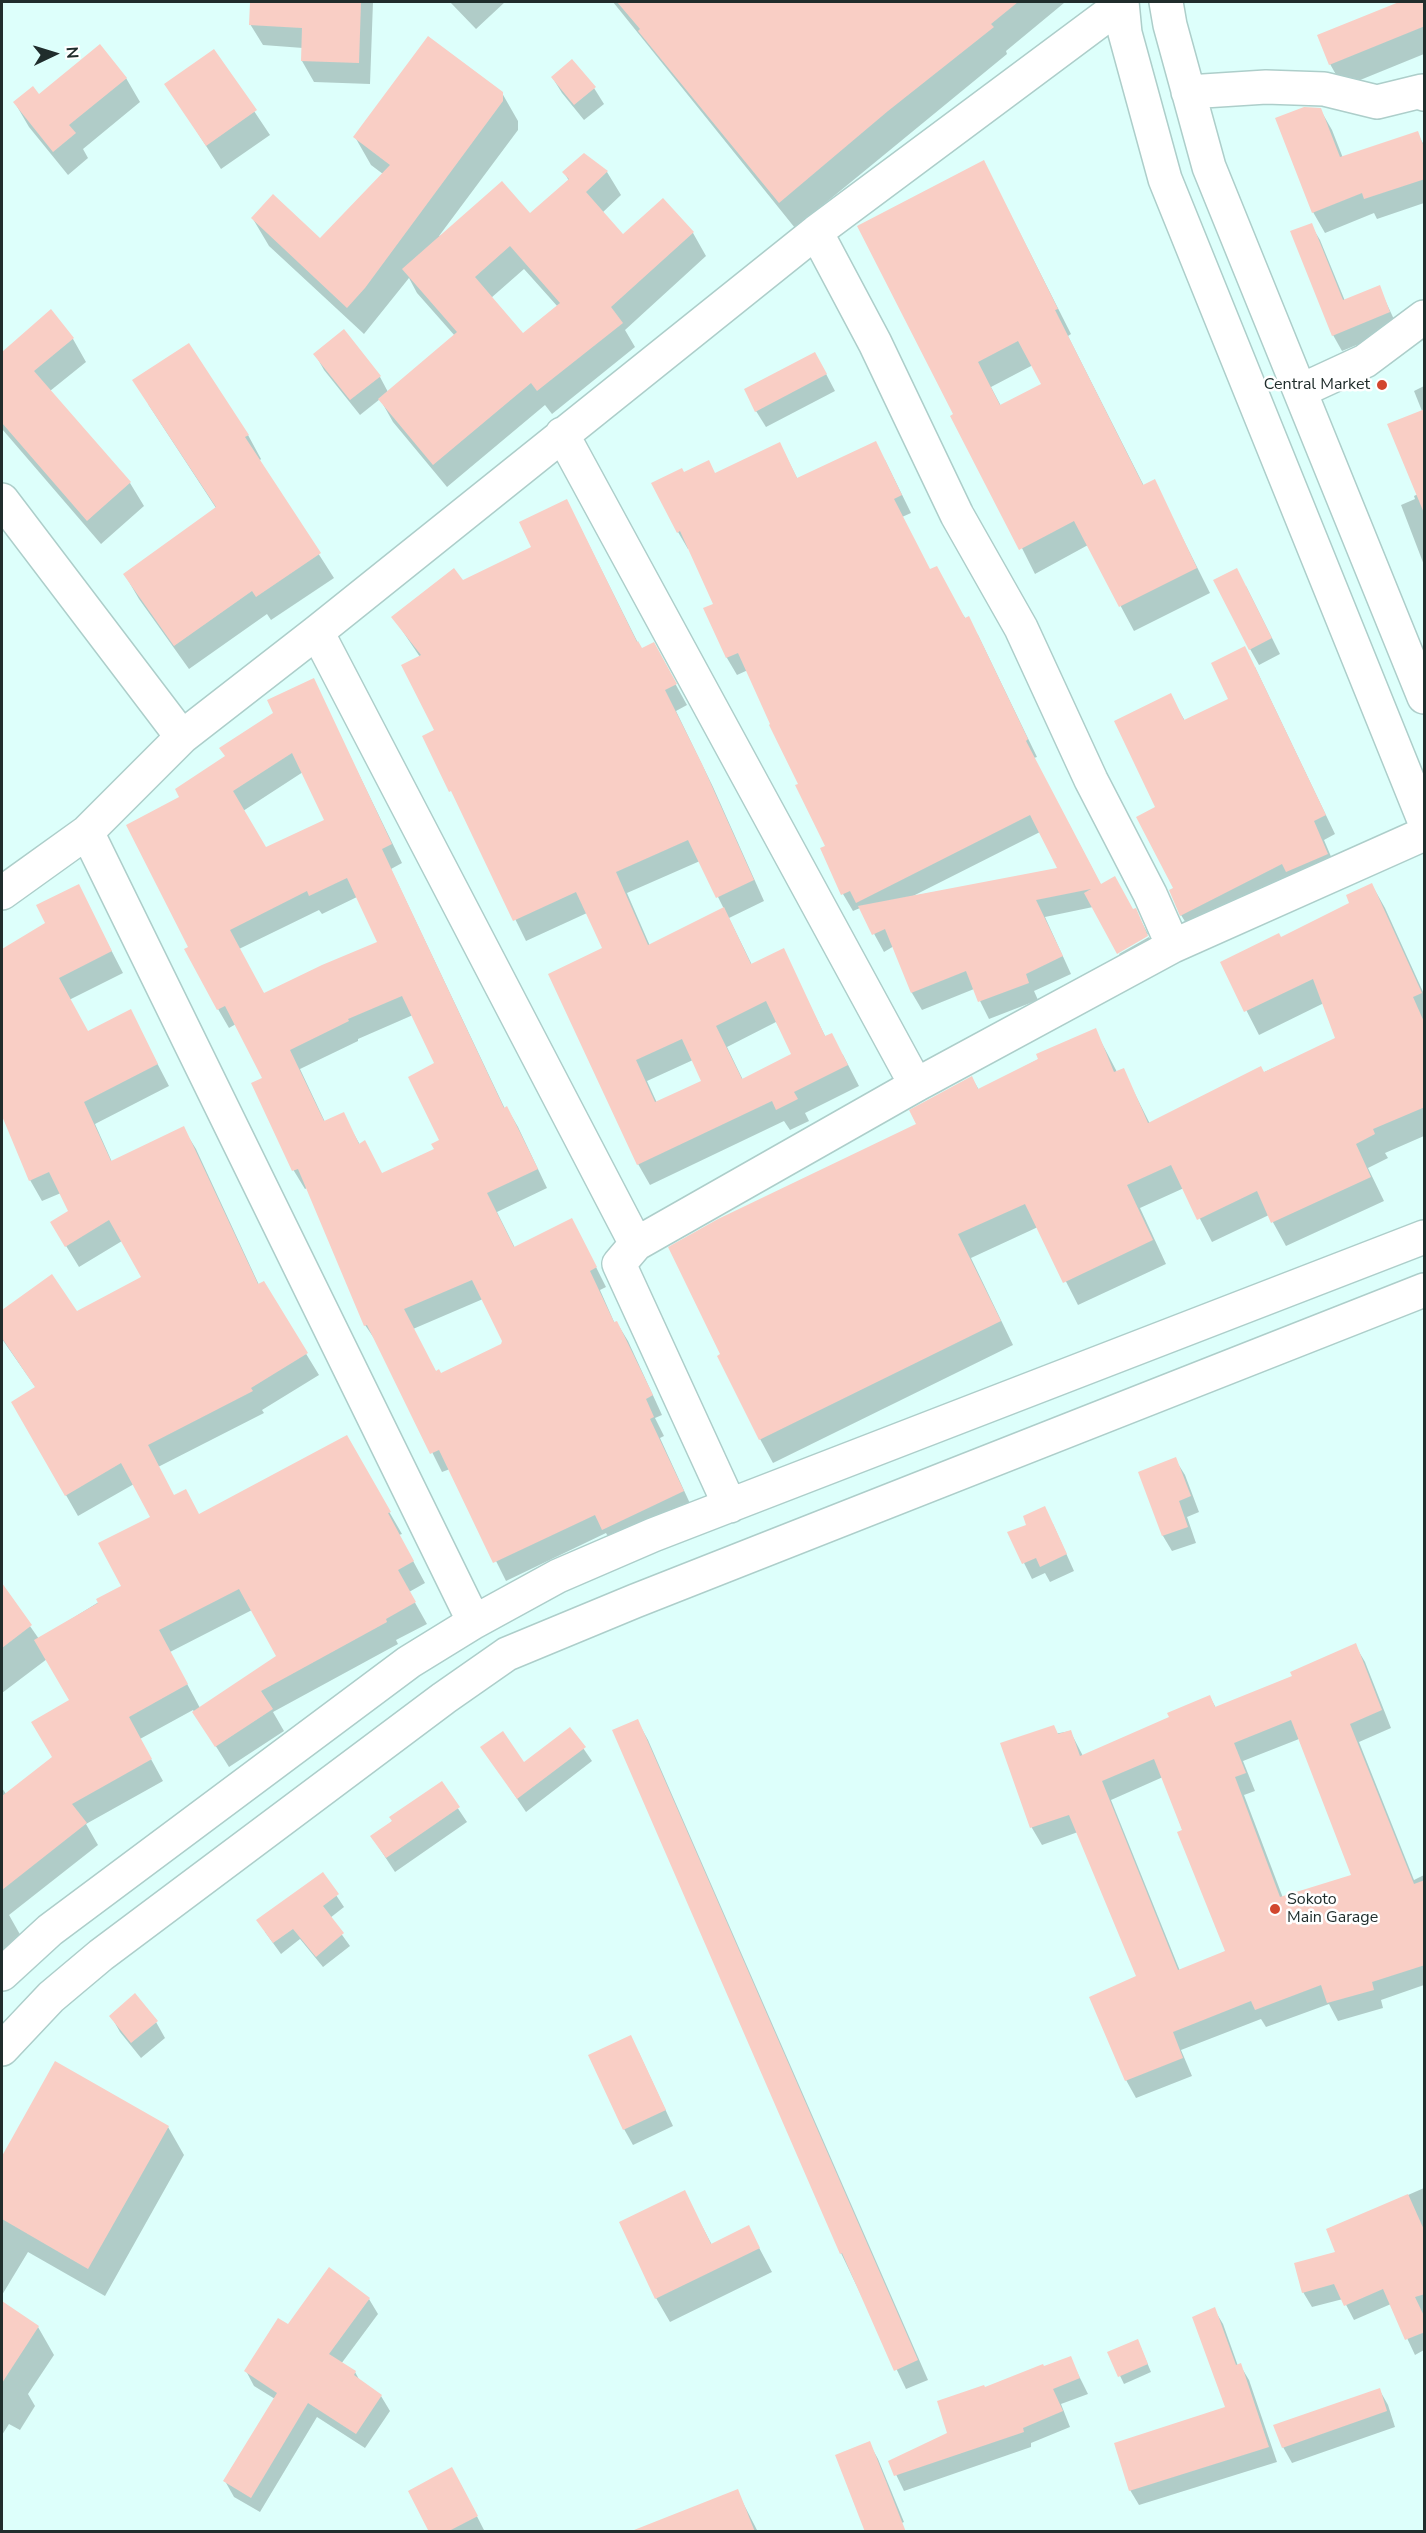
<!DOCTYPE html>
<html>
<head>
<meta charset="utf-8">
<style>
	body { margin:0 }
	#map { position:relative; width:1426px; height:2533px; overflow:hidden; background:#ddfffb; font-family:"Nunito Sans",sans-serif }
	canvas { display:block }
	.frame { position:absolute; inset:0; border:3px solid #202d2c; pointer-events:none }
	.north { position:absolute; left:24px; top:24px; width:60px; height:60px; -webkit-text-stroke:4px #fff; paint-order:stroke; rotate:86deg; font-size:16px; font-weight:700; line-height:24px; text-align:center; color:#202d2c }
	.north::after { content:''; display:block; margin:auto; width:21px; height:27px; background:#202d2c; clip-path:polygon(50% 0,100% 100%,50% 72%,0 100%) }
</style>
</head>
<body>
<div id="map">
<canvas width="1426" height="2533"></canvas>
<div class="frame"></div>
<div class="north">N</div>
</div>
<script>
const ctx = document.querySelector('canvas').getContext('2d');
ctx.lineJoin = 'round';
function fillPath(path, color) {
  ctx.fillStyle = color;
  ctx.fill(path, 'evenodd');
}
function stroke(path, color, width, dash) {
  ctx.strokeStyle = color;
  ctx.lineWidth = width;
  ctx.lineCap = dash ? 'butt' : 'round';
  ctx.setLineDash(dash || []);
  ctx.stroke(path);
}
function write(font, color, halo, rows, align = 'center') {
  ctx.font = font + ' "Nunito Sans",sans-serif';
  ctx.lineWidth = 5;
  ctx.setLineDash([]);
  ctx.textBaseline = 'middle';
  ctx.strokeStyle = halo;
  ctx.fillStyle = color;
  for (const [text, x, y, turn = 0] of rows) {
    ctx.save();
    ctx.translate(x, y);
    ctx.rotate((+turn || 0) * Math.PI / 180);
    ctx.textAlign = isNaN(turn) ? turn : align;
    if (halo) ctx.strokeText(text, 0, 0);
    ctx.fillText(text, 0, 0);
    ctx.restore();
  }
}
fillPath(new Path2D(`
	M 252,2 L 373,2 L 370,84 L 314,82 L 302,61 L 303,48 L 263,45 L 250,24 Z
	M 450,2 L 505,2 L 476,29 Z
	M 613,2 L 1063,2 L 1064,3 L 1006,51 L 1007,54 L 795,228 Z
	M 1403,2 L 1424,2 L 1424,54 L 1343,87 L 1330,64 L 1319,36 Z
	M 214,51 L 270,135 L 221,169 L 166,84 Z
	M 552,77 L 594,88 L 604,104 L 584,120 L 562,93 Z
	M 126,78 L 140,102 L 83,149 L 88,158 L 68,175 L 29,127 L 15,103 Z
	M 502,93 L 518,121 L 518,130 L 439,236 L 530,215 L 569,181 L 564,172 L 584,155 L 607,172 L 621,195 L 602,213 L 623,236 L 693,233 L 706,256 L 625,330 L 635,347 L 552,414 L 545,405 L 447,487 L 393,422 L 380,399 L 360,415 L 324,370 L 315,354 L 380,377 L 388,392 L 455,336 L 417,293 L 409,278 L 364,334 L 269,246 L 253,219 L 320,240 L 383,174 L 371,165 L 355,137 ZM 524,269 L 558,307 L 523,335 L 491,298 Z
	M 1320,109 L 1332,130 L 1343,158 L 1417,133 L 1424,145 L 1424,203 L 1377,219 L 1374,213 L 1325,233 L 1313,212 Z
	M 984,162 L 1071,334 L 1068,336 L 1144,486 L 1154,481 L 1210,593 L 1134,631 L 1088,545 L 1035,574 L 955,415 ZM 1033,365 L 1043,385 L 1001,406 L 991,387 Z
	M 1311,225 L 1320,240 L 1345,301 L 1379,287 L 1398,328 L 1342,351 L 1333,335 Z
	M 51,311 L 73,339 L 86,362 L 50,391 L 130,483 L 144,506 L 101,544 L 2,429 L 2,355 Z
	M 824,370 L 835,391 L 766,427 L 756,411 Z
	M 1424,386 L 1424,565 L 1401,505 L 1415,499 L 1414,496 L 1418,494 L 1422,411 L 1414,391 Z
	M 148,404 L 248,435 L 261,459 L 259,461 L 334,578 L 271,620 L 267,614 L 189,669 L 139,599 L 125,575 L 216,508 Z
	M 780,444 L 798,480 L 885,460 L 911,513 L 902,517 L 930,571 L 978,635 L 1037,757 L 1034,758 L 1101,885 L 1133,911 L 1135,910 L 1148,934 L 1118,952 L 1093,907 L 1045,917 L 1071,974 L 1034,991 L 1038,1000 L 989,1019 L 974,989 L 922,1010 L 912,993 L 894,946 L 884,952 L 860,908 L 853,911 L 843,894 L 822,849 L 827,847 L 748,670 L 737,675 L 727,658 L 705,609 L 715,604 L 689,549 L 688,549 L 678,532 L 684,474 L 715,474 ZM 1040,832 L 1059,869 L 913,896 Z
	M 567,501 L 638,643 L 642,650 L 665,665 L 687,705 L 676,711 L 713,787 L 764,901 L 729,918 L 752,965 L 783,950 L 826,1038 L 843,1055 L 859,1086 L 805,1113 L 809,1121 L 790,1130 L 784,1121 L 650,1185 L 638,1164 L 604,949 L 587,913 L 526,941 L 483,854 L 436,731 L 420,657 L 393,617 L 533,548 ZM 700,861 L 724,909 L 650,946 L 627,893 ZM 776,1022 L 793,1055 L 743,1080 L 727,1047 ZM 693,1060 L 703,1082 L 657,1103 L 647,1081 Z
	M 1246,586 L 1280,654 L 1259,665 L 1250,649 Z
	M 1255,667 L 1335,834 L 1324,840 L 1338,873 L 1192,933 L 1181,915 L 1157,808 L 1170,695 L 1185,721 L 1230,700 Z
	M 313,680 L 402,863 L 391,869 L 505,1109 L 507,1108 L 518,1127 L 547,1188 L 497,1212 L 515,1248 L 582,1239 L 606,1287 L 600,1290 L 615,1324 L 617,1323 L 628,1341 L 662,1415 L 655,1418 L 664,1436 L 660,1438 L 693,1510 L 614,1548 L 606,1533 L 506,1581 L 450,1469 L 442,1472 L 378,1344 L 365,1325 L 307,1188 L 305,1189 L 294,1171 L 253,1084 L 264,1078 L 236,1024 L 229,1028 L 218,1009 L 190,947 L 181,797 ZM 303,772 L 326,820 L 265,849 L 243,811 ZM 357,897 L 379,943 L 264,994 L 239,949 L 319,910 L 322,914 ZM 413,1015 L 436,1064 L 441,1140 L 436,1150 L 383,1175 L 360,1145 L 343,1114 L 325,1122 L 300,1069 L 358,1041 L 358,1039 ZM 483,1299 L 504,1341 L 502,1345 L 441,1375 L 436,1372 L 413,1329 Z
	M 1372,885 L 1385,908 L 1424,994 L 1424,1136 L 1385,1153 L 1388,1158 L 1368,1168 L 1384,1201 L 1286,1246 L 1269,1215 L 1212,1242 L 1184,1188 L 1140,1208 L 1166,1264 L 1078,1305 L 1038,1227 L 971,1258 L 1013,1345 L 773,1463 L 760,1439 L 918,1125 L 972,1078 L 979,1090 L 1095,1030 L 1117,1072 L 1123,1070 L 1150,1124 L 1337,1039 L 1324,1003 L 1259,1035 L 1222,963 L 1281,939 L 1351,903 Z
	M 78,886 L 123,973 L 69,1000 L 88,1033 L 130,1011 L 169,1086 L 95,1124 L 112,1162 L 183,1128 L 196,1149 L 259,1285 L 263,1283 L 319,1375 L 262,1410 L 264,1413 L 158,1467 L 174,1497 L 199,1515 L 346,1437 L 402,1534 L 399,1535 L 425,1583 L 409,1592 L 427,1624 L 396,1640 L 398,1644 L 273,1712 L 284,1731 L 229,1767 L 193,1710 L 140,1739 L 163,1781 L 86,1824 L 98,1845 L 9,1915 L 22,1938 L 5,1955 L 2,1950 L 2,1788 L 6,1794 L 53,1758 L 74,1705 L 47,1659 L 2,1693 L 2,1586 L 39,1639 L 123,1587 L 152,1518 L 134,1484 L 78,1516 L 13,1403 L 36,1388 L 2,1339 L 2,1312 L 52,1276 L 77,1313 L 143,1278 L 122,1241 L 79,1267 L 52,1223 L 70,1211 L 61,1193 L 42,1201 L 30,1180 L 2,1112 L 2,1110 L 13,1105 L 2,1084 L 2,951 L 47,924 ZM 252,1610 L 278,1657 L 200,1708 L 170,1652 Z
	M 1149,937 L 1157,954 L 1128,970 L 1119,954 Z
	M 1175,1459 L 1185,1475 L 1199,1512 L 1187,1517 L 1196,1543 L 1172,1551 L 1163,1536 L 1140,1473 Z
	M 1053,1524 L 1074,1571 L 1050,1582 L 1045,1573 L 1032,1579 L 1009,1533 Z
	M 1355,1645 L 1365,1662 L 1391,1728 L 1359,1742 L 1414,1880 L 1424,1875 L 1424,1985 L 1381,2000 L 1383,2008 L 1338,2021 L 1329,2004 L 1266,2027 L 1261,2019 L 1181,2050 L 1192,2076 L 1136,2098 L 1126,2080 L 1138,1977 L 1078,1832 L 1042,1845 L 1032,1828 L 1002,1744 L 1070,1731 L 1083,1756 L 1171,1718 L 1210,1697 L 1216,1708 L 1294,1677 ZM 1299,1739 L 1353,1875 L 1283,1898 L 1244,1795 L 1255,1791 L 1243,1761 ZM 1163,1777 L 1227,1952 L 1180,1971 L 1111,1800 Z
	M 637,1720 L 648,1740 L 928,2380 L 906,2389 L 841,2253 Z
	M 570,1729 L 592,1761 L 526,1812 L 482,1747 L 524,1765 Z
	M 441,1783 L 467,1822 L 395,1872 L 372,1837 Z
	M 322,1874 L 344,1907 L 330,1918 L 350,1946 L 323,1967 L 300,1939 L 281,1954 L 265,1932 Z
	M 111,2016 L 156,2022 L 165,2038 L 141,2058 L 120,2032 Z
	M 639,2053 L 673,2126 L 633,2145 L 624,2129 Z
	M 56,2063 L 168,2127 L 184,2155 L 105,2296 L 28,2252 L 2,2295 L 2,2159 Z
	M 1424,2188 L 1424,2350 L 1415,2355 L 1391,2304 L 1354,2320 L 1343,2299 L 1312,2307 L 1303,2292 L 1337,2253 L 1328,2230 Z
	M 684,2192 L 712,2245 L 748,2227 L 772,2272 L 670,2322 L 656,2298 Z
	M 369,2299 L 378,2314 L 341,2364 L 355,2372 L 360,2381 L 381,2396 L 390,2411 L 365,2448 L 317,2417 L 260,2512 L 234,2497 L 225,2481 L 275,2399 L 254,2386 L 246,2371 L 288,2326 Z
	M 2,2303 L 38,2327 L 54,2355 L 28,2394 L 35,2406 L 20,2430 L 9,2424 L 2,2435 Z
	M 1214,2309 L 1223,2324 L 1238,2366 L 1240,2365 L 1249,2380 L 1277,2462 L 1139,2505 L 1130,2490 L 1227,2408 Z
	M 1141,2348 L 1151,2372 L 1124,2384 L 1109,2353 Z
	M 1070,2358 L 1088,2394 L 1061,2404 L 1070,2427 L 1031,2443 L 1031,2447 L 904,2491 L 890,2462 L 949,2434 L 985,2389 Z
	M 1379,2389 L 1388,2405 L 1395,2427 L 1292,2463 L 1283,2447 Z
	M 869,2443 L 878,2459 L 904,2522 L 882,2532 Z
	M 461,2485 L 485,2532 L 431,2532 Z
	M 737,2491 L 758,2532 L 636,2532 Z`), '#0003');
fillPath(new Path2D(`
	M 250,2 L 361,2 L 359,63 L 301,61 L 302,28 L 249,25 Z
	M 617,2 L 1018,2 L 991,24 L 994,27 L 888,111 L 779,203 L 638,31 L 640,29 Z
	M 1399,2 L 1425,2 L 1425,26 L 1329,65 L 1317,35 Z
	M 428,36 L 503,92 L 503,101 L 365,288 L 347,308 L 251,218 L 273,194 L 320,238 L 390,165 L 353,137 Z
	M 100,44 L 127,78 L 69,125 L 76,133 L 53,152 L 13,102 L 33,86 L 39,94 Z
	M 214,49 L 257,110 L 206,146 L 164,84 Z
	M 572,59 L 596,87 L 574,105 L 551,77 Z
	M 1304,107 L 1321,108 L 1340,157 L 1418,131 L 1425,150 L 1425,179 L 1364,199 L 1362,193 L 1312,213 L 1275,118 Z
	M 584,153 L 608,171 L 586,192 L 623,234 L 663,198 L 694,232 L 611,307 L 623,323 L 537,391 L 531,383 L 433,465 L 378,399 L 457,332 L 402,269 L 502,181 L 530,213 L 569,179 L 562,172 ZM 510,246 L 560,303 L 523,333 L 475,277 Z
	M 984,160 L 1058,309 L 1055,310 L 1143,485 L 1155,479 L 1197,568 L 1119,607 L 1074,521 L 1019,550 L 950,416 L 953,414 L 857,226 ZM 1018,341 L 1041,384 L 1000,405 L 978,362 Z
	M 1312,223 L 1343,300 L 1380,285 L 1390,312 L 1332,336 L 1290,231 Z
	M 51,309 L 74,338 L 34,371 L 131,482 L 87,521 L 2,423 L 2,352 Z
	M 344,329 L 381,376 L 350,400 L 313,354 Z
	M 189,343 L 249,435 L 245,437 L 321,553 L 256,597 L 252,591 L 174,646 L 123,574 L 216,507 L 132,380 Z
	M 815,352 L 827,374 L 755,412 L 744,389 Z
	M 1425,409 L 1425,513 L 1424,513 L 1387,424 Z
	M 876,441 L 902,495 L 894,499 L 930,569 L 937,566 L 965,618 L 969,616 L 1028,739 L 1026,741 L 1101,884 L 1115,876 L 1133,909 L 1136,908 L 1148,936 L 1117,954 L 1084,893 L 1091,889 L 1036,900 L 1063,956 L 1026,974 L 1029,983 L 978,1002 L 966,971 L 911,993 L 885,929 L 872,935 L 858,906 L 1057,868 L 1030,815 L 856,903 L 850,891 L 841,895 L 820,848 L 825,846 L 795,785 L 798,784 L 769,725 L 770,724 L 738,653 L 726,658 L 703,608 L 713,604 L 680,531 L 677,533 L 651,483 L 682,468 L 684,472 L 709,460 L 715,473 L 780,442 L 797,478 Z
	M 567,499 L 637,642 L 638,641 L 642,648 L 654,642 L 677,684 L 665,690 L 702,764 L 754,880 L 716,898 L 688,840 L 616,872 L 648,945 L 724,907 L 751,964 L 784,948 L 825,1036 L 832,1033 L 848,1065 L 794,1092 L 798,1099 L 776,1110 L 772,1101 L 637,1165 L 548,974 L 602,948 L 576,892 L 513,921 L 451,791 L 449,792 L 422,736 L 434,730 L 401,665 L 421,655 L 391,617 L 454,568 L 463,580 L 531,547 L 519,522 ZM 766,1001 L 791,1054 L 742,1079 L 716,1026 ZM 682,1039 L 701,1081 L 655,1102 L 636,1060 Z
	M 1237,568 L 1272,638 L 1249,650 L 1213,580 Z
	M 1245,646 L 1326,815 L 1314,821 L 1328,854 L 1286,872 L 1282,864 L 1180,916 L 1169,890 L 1173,888 L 1136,817 L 1155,807 L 1114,721 L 1171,693 L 1184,720 L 1228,699 L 1211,663 Z
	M 314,678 L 392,844 L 382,849 L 504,1108 L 507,1106 L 538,1169 L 487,1193 L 514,1247 L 572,1218 L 597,1267 L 590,1271 L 614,1322 L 617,1321 L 653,1395 L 646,1399 L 654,1417 L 650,1419 L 684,1491 L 602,1530 L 595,1515 L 493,1563 L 439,1450 L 430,1454 L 367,1325 L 364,1326 L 298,1169 L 292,1171 L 251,1083 L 262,1078 L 225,1006 L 217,1010 L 184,949 L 188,947 L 126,825 L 179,797 L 175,789 L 225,756 L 219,748 L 273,713 L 267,700 ZM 292,753 L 324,820 L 266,847 L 233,791 ZM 347,878 L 377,942 L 322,965 L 264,993 L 230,930 L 307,891 L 309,896 ZM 402,996 L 434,1063 L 408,1077 L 439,1140 L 431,1144 L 434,1149 L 382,1173 L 365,1140 L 359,1144 L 344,1112 L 324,1121 L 290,1050 L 349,1021 L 348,1019 ZM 472,1280 L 502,1341 L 501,1344 L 441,1373 L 439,1369 L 436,1371 L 404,1309 Z
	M 1372,883 L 1422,993 L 1413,997 L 1425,1024 L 1425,1107 L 1373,1129 L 1375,1134 L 1356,1144 L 1371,1177 L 1271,1223 L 1257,1191 L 1197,1220 L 1171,1165 L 1127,1185 L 1153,1240 L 1063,1283 L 1025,1204 L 958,1234 L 1001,1321 L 759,1440 L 717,1356 L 720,1354 L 668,1247 L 718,1219 L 916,1124 L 909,1110 L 972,1076 L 978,1089 L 1038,1059 L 1036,1054 L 1096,1028 L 1114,1072 L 1124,1068 L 1148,1123 L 1261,1066 L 1264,1072 L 1335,1038 L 1313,979 L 1244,1012 L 1220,962 L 1279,933 L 1281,937 L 1349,903 L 1346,895 Z
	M 79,884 L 112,951 L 59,978 L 88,1031 L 131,1009 L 158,1064 L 84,1102 L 111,1161 L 184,1126 L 258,1284 L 264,1281 L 308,1353 L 251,1388 L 253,1391 L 148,1445 L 174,1495 L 186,1489 L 199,1514 L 347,1435 L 391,1512 L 388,1513 L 414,1561 L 398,1570 L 416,1602 L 386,1619 L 387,1622 L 261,1691 L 273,1709 L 215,1747 L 192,1712 L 276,1656 L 239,1589 L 159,1630 L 188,1684 L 129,1717 L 152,1759 L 72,1804 L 87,1823 L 2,1890 L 2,1796 L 52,1757 L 31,1722 L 69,1700 L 34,1640 L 98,1603 L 96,1599 L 121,1586 L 98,1543 L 150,1517 L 121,1463 L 65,1496 L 11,1402 L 35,1387 L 2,1338 L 2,1310 L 52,1274 L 77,1311 L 141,1277 L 109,1220 L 65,1247 L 50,1222 L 68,1211 L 49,1172 L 29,1181 L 2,1116 L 2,949 L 45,923 L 36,905 Z
	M 1176,1457 L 1191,1496 L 1179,1501 L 1188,1527 L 1162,1536 L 1138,1472 Z
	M 1045,1506 L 1067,1554 L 1040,1567 L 1036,1558 L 1022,1564 L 1007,1532 L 1026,1525 L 1023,1516 Z
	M 2,1583 L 32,1625 L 2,1648 Z
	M 1356,1643 L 1382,1710 L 1350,1724 L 1414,1884 L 1425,1880 L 1425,1965 L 1372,1982 L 1374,1990 L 1327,2003 L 1321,1985 L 1255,2010 L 1251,2001 L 1173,2032 L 1183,2058 L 1125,2081 L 1089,1997 L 1136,1976 L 1069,1815 L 1030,1828 L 1000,1743 L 1054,1725 L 1058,1734 L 1071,1730 L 1080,1756 L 1169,1717 L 1167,1713 L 1210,1695 L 1215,1707 L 1292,1676 L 1290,1672 ZM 1291,1720 L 1351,1875 L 1280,1897 L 1235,1777 L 1246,1773 L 1234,1743 ZM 1154,1759 L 1182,1830 L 1177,1832 L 1225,1951 L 1178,1970 L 1102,1781 Z
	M 638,1719 L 918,2360 L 894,2371 L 842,2253 L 840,2254 L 612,1730 Z
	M 570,1727 L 586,1747 L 517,1799 L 480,1747 L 503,1731 L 524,1762 Z
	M 442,1781 L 460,1807 L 386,1858 L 370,1836 L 392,1821 L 389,1817 Z
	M 323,1872 L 339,1894 L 323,1906 L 344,1933 L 316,1957 L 293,1929 L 273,1943 L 256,1920 Z
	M 135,1993 L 158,2021 L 131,2043 L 109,2016 Z
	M 631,2035 L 666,2110 L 623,2130 L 588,2055 Z
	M 55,2061 L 169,2126 L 88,2269 L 2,2219 L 2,2156 Z
	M 685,2190 L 711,2244 L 749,2225 L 760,2248 L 655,2299 L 619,2222 Z
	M 1408,2194 L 1425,2232 L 1425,2294 L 1415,2297 L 1425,2318 L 1425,2332 L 1405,2340 L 1383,2289 L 1344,2306 L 1334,2284 L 1302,2293 L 1294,2263 L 1335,2252 L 1326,2229 Z
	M 329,2267 L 370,2298 L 329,2354 L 356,2371 L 354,2375 L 382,2395 L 356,2434 L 308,2403 L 251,2498 L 223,2481 L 277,2393 L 244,2371 L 278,2318 L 288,2324 Z
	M 2,2301 L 39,2326 L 2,2383 Z
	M 1215,2307 L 1236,2365 L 1241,2363 L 1269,2447 L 1129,2491 L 1114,2443 L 1225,2407 L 1192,2317 Z
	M 1138,2339 L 1148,2364 L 1118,2377 L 1107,2352 Z
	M 1071,2356 L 1080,2378 L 1053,2389 L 1063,2411 L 1023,2428 L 1024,2432 L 894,2476 L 888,2461 L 947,2433 L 937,2401 L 984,2385 L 985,2387 L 1043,2364 L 1044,2366 Z
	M 1380,2388 L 1387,2411 L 1282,2448 L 1273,2425 Z
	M 870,2441 L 906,2532 L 865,2532 L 835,2455 Z
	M 452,2467 L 478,2516 L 447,2532 L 429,2532 L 408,2491 Z
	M 738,2489 L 755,2532 L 634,2532 L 634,2530 Z`), '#f9cec5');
const minor = new Path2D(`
	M 1122,2 L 1125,33 L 1165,179 L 1424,820
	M 1166,2 L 1170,25 L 1209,167 L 1424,697
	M 1188,92 L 1266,87 L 1324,89 L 1377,102 L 1422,91 L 1424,94
	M 816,232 L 875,343 L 957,515 L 1021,628 L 1091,780 L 1150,894 L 1173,946
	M 1300,391 L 1365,361 L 1424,317
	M 562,434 L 916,1085
	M 2,500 L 182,737
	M 317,632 L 636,1244
	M 87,832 L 474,1622
	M 2,893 L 87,832 L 182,737 L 317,632 L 816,232 L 1122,4
	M 730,1506 L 619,1264 L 636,1244 L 916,1085 L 1173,946 L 1424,834
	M 2,1974 L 50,1930 L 409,1662 L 474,1622 L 558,1576 L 653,1535 L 1424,1237
	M 2,2049 L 51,1997 L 101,1955 L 444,1698 L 507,1654 L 635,1601 L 1424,1290`);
stroke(minor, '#adceca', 36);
stroke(minor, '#fff', 33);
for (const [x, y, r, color] of [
	[1382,385,6,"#d2462e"],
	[1275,1909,6,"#d2462e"]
]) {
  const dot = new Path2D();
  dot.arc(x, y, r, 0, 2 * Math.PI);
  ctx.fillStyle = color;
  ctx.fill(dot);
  stroke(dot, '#fff', 2);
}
write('16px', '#202d2c', '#fff', [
	["Central Market",1370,385],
	["Sokoto",1287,1900,"left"],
	["Main Garage",1287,1918,"left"]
], 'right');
</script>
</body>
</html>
